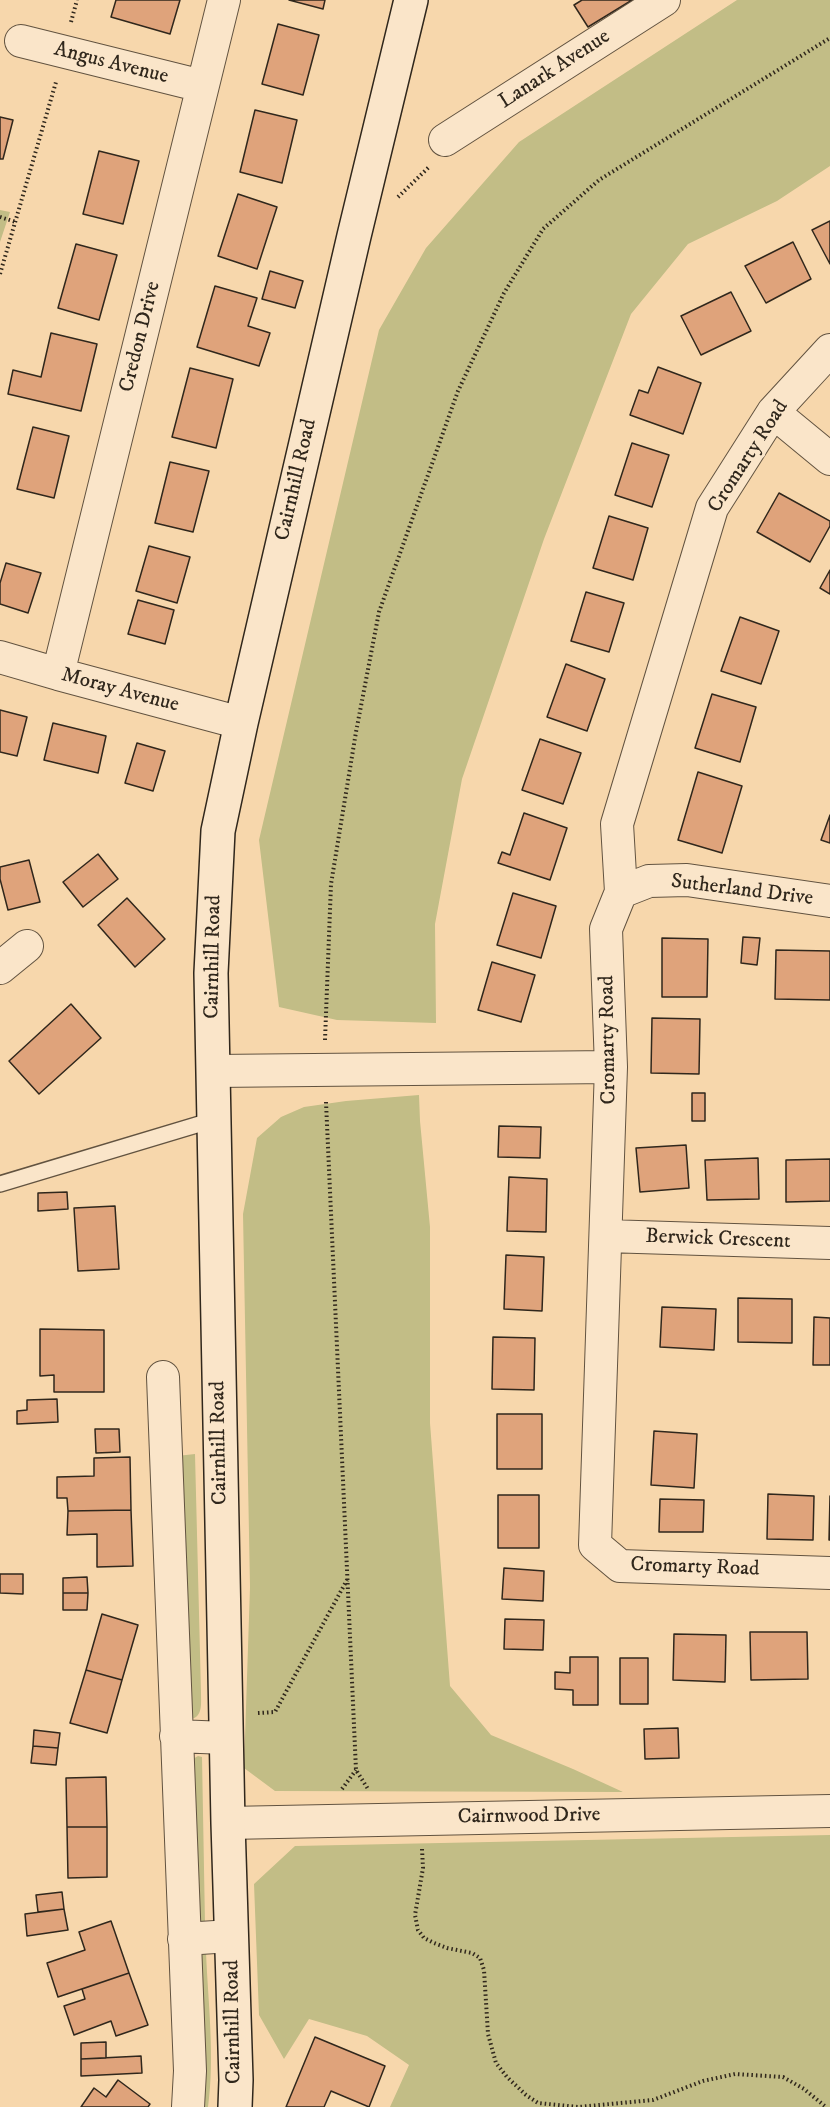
<!DOCTYPE html>
<html>
<head>
<meta charset="utf-8">
<style>
	body { margin:0 }
	canvas { display:block; background:#f7d7ac }
</style>
</head>
<body>
<canvas width="830" height="2107"></canvas>
<script>
const ctx = document.querySelector('canvas').getContext('2d');
ctx.lineJoin = 'round';
function fillPath(path, color) {
  ctx.fillStyle = color;
  ctx.fill(path, 'evenodd');
}
function stroke(path, color, width, dash) {
  ctx.strokeStyle = color;
  ctx.lineWidth = width;
  ctx.lineCap = dash ? 'butt' : 'round';
  ctx.setLineDash(dash || []);
  ctx.stroke(path);
}
function write(font, color, halo, rows, align = 'center') {
  ctx.font = font + ' "IM FELL DW Pica",serif';
  ctx.lineWidth = 6;
  ctx.setLineDash([]);
  ctx.textBaseline = 'middle';
  ctx.strokeStyle = halo;
  ctx.fillStyle = color;
  for (const [text, x, y, turn = 0] of rows) {
    ctx.save();
    ctx.translate(x, y);
    ctx.rotate((+turn || 0) * Math.PI / 180);
    ctx.textAlign = isNaN(turn) ? turn : align;
    if (halo) ctx.strokeText(text, 0, 0);
    ctx.fillText(text, 0, 0);
    ctx.restore();
  }
}
fillPath(new Path2D(`
	M 737,0 L 830,0 L 830,166 L 777,201 L 688,244 L 631,314 L 544,539 L 462,779 L 435,924 L 436,1023 L 337,1020 L 279,1007 L 259,840 L 379,330 L 426,248 L 519,142 Z
	M 0,210 L 10,212 L 0,242 Z
	M 419,1095 L 420,1121 L 430,1227 L 430,1423 L 450,1686 L 491,1735 L 573,1769 L 623,1792 L 275,1791 L 244,1768 L 250,1587 L 243,1214 L 257,1138 L 281,1117 L 304,1107 L 346,1101 Z
	M 195,1454 L 201,1693 C 201,1703 203,1717 191,1719 L 177,1456 Z
	M 198,1756 L 202,1757 L 205,1924 L 197,1921 L 193,1759 Z
	M 830,1835 L 830,2107 L 390,2107 L 409,2065 L 367,2036 L 309,2019 L 284,2059 L 259,2015 L 254,1884 L 295,1846 Z
	M 206,1952 C 208,2003 215,2056 208,2107 L 197,2107 L 201,1953 Z`), '#c2bd86');
const building = new Path2D(`
	M 116,0 L 180,0 L 170,34 L 111,17 Z
	M 289,0 L 325,0 L 323,9 Z
	M 582,0 L 632,0 L 588,27 L 574,5 Z
	M 278,24 L 319,35 L 303,95 L 262,84 Z
	M 255,110 L 297,120 L 282,183 L 240,172 Z
	M 0,117 L 13,120 L 3,159 L 0,159 Z
	M 99,151 L 139,161 L 123,224 L 83,214 Z
	M 238,194 L 277,207 L 257,269 L 218,256 Z
	M 830,221 L 830,264 L 812,230 Z
	M 793,242 L 811,279 L 766,303 L 745,266 Z
	M 76,244 L 117,255 L 99,320 L 58,308 Z
	M 270,271 L 303,281 L 295,308 L 262,299 Z
	M 215,286 L 257,298 L 248,326 L 270,333 L 259,366 L 197,347 Z
	M 731,292 L 751,331 L 701,355 L 681,316 Z
	M 51,333 L 97,344 L 81,411 L 8,394 L 13,370 L 41,377 Z
	M 658,367 L 701,383 L 683,434 L 630,415 L 639,390 L 648,393 Z
	M 190,368 L 233,379 L 216,448 L 172,437 Z
	M 33,427 L 69,436 L 54,498 L 17,489 Z
	M 632,443 L 669,455 L 652,507 L 615,495 Z
	M 170,462 L 209,471 L 193,532 L 155,523 Z
	M 779,493 L 830,521 L 830,526 L 810,562 L 757,532 Z
	M 609,516 L 648,528 L 633,580 L 593,568 Z
	M 149,546 L 190,557 L 177,603 L 136,591 Z
	M 6,563 L 41,573 L 28,613 L 0,604 L 0,583 Z
	M 830,570 L 830,594 L 820,588 Z
	M 586,592 L 624,603 L 609,652 L 571,641 Z
	M 138,600 L 174,610 L 165,644 L 128,634 Z
	M 740,617 L 779,631 L 761,684 L 721,671 Z
	M 566,664 L 605,679 L 587,731 L 547,717 Z
	M 712,694 L 756,707 L 740,762 L 695,748 Z
	M 0,710 L 27,717 L 17,756 L 0,752 Z
	M 53,723 L 106,736 L 98,773 L 44,760 Z
	M 540,739 L 581,753 L 563,804 L 522,790 Z
	M 137,743 L 165,751 L 153,791 L 125,783 Z
	M 698,772 L 742,786 L 722,853 L 678,840 Z
	M 524,813 L 567,828 L 550,880 L 498,863 L 502,852 L 510,855 Z
	M 830,815 L 830,843 L 821,840 Z
	M 98,854 L 118,879 L 83,907 L 63,882 Z
	M 29,860 L 40,902 L 8,910 L 0,879 L 0,867 Z
	M 513,893 L 556,906 L 541,958 L 497,945 Z
	M 127,898 L 165,939 L 135,967 L 98,925 Z
	M 743,937 L 760,938 L 757,965 L 741,963 Z
	M 662,938 L 708,939 L 707,997 L 662,997 Z
	M 776,950 L 830,951 L 830,1000 L 775,999 Z
	M 492,962 L 535,975 L 521,1022 L 478,1010 Z
	M 71,1004 L 101,1038 L 39,1094 L 9,1061 Z
	M 652,1018 L 700,1019 L 699,1074 L 651,1073 Z
	M 692,1093 L 705,1093 L 705,1121 L 692,1121 Z
	M 499,1126 L 541,1127 L 540,1158 L 498,1157 Z
	M 686,1145 L 689,1188 L 640,1192 L 636,1148 Z
	M 758,1158 L 759,1199 L 707,1200 L 705,1160 Z
	M 830,1159 L 830,1201 L 786,1202 L 786,1160 Z
	M 509,1177 L 547,1179 L 546,1232 L 507,1231 Z
	M 67,1192 L 68,1209 L 38,1211 L 38,1193 Z
	M 115,1206 L 119,1269 L 78,1271 L 74,1208 Z
	M 506,1255 L 544,1257 L 542,1311 L 504,1309 Z
	M 738,1298 L 792,1299 L 792,1343 L 738,1342 Z
	M 662,1307 L 716,1309 L 714,1350 L 660,1347 Z
	M 814,1317 L 830,1318 L 830,1365 L 813,1365 Z
	M 40,1329 L 104,1330 L 104,1392 L 54,1392 L 54,1375 L 40,1376 Z
	M 493,1337 L 535,1338 L 534,1390 L 492,1389 Z
	M 57,1399 L 58,1422 L 17,1424 L 17,1411 L 27,1410 L 27,1400 Z
	M 497,1414 L 542,1414 L 542,1469 L 497,1469 Z
	M 95,1429 L 119,1429 L 120,1452 L 96,1453 Z
	M 654,1431 L 697,1434 L 694,1488 L 651,1485 Z
	M 130,1457 L 131,1510 L 68,1511 L 67,1498 L 57,1498 L 57,1477 L 94,1476 L 94,1458 Z
	M 768,1494 L 814,1496 L 813,1540 L 767,1539 Z
	M 498,1495 L 539,1495 L 539,1548 L 498,1548 Z
	M 830,1496 L 830,1540 L 829,1540 Z
	M 660,1499 L 704,1500 L 703,1532 L 659,1532 Z
	M 131,1510 L 133,1566 L 97,1567 L 97,1534 L 67,1535 L 68,1511 Z
	M 504,1568 L 544,1571 L 543,1601 L 502,1599 Z
	M 0,1574 L 23,1574 L 23,1594 L 0,1593 Z
	M 87,1577 L 88,1593 L 63,1593 L 63,1578 Z
	M 63,1593 L 88,1593 L 87,1610 L 63,1610 Z
	M 102,1614 L 138,1625 L 122,1680 L 86,1670 Z
	M 505,1619 L 544,1620 L 543,1650 L 504,1649 Z
	M 750,1632 L 807,1632 L 808,1679 L 751,1680 Z
	M 674,1634 L 726,1635 L 725,1682 L 673,1680 Z
	M 570,1657 L 598,1657 L 598,1705 L 573,1705 L 573,1690 L 555,1689 L 555,1672 L 570,1673 Z
	M 620,1658 L 648,1658 L 648,1704 L 620,1704 Z
	M 86,1670 L 122,1680 L 107,1733 L 70,1723 Z
	M 678,1728 L 679,1758 L 645,1759 L 644,1729 Z
	M 34,1730 L 60,1733 L 58,1748 L 33,1746 Z
	M 33,1746 L 58,1748 L 56,1765 L 31,1763 Z
	M 106,1777 L 107,1827 L 67,1827 L 66,1778 Z
	M 67,1827 L 107,1827 L 107,1877 L 68,1878 Z
	M 62,1892 L 64,1909 L 38,1912 L 36,1895 Z
	M 64,1909 L 68,1930 L 27,1936 L 25,1914 Z
	M 111,1921 L 129,1973 L 58,1997 L 47,1963 L 85,1950 L 79,1932 Z
	M 129,1973 L 148,2025 L 116,2036 L 111,2021 L 74,2035 L 64,2006 L 85,1999 L 82,1989 Z
	M 315,2037 L 385,2066 L 369,2107 L 331,2091 L 324,2107 L 286,2107 Z
	M 106,2042 L 106,2058 L 81,2059 L 81,2043 Z
	M 141,2056 L 142,2073 L 81,2076 L 81,2059 Z
	M 118,2080 L 150,2104 L 148,2107 L 81,2107 L 94,2088 L 106,2097 Z`);
fillPath(building, '#dfa37b');
stroke(building, '#30271c', 1.5);
const service = new Path2D(`
	M 0,1184 L 213,1120`);
const minor = new Path2D(`
	M 21,41 L 202,86
	M 445,140 L 664,0
	M 830,350 L 773,412 L 712,508 L 617,824 L 621,892 L 606,929 L 611,1067 L 595,1545 L 620,1566 L 830,1573
	M 773,412 L 830,459
	M 0,657 L 58,674 L 241,723
	M 58,674 L 224,0
	M 621,892 L 649,881 L 687,880 L 830,901
	M 0,968 L 27,946
	M 214,1071 L 611,1067
	M 606,1236 L 830,1243
	M 163,1377 L 190,2071 L 188,2107
	M 176,1736 L 226,1738
	M 228,1823 L 830,1811
	M 184,1939 L 231,1936`);
const secondary = new Path2D(`
	M 235,2107 L 236,2080 L 228,1823 L 211,973 L 218,831 L 241,723 L 354,236 L 411,0`);
stroke(service, '#625340', 18);
stroke(minor, '#625340', 34);
stroke(secondary, '#30271c', 36);
stroke(new Path2D(`
	M 71,22 L 77,0
	M 398,197 L 429,167
	M 0,217 L 16,222
	M 0,274 L 56,82
	M 325,1040 L 331,884 L 356,732 L 379,612 L 458,391 L 504,293 L 543,229 L 599,180 L 830,38
	M 326,1102 L 356,1770 L 368,1789
	M 258,1713 L 275,1712 L 347,1580
	M 342,1789 L 356,1770
	M 422,1849 L 423,1868 L 415,1915 L 418,1930 L 424,1938 L 434,1943 L 447,1948 L 472,1953 L 480,1958 L 484,1970 L 488,2034 L 496,2063 L 507,2077 L 526,2095 L 538,2103 L 578,2107 L 653,2100 L 703,2081 L 735,2074 L 783,2077 L 804,2089 L 826,2107`), '#30271c', 4, [1.5, 3]);
stroke(service, '#fae5c9', 15);
stroke(minor, '#fae5c9', 32);
stroke(secondary, '#fae5c9', 33);
write('21px', '#30271c', '#fae5c9', [
	["Angus Avenue",111,64,14],
	["Lanark Avenue",555,70,-33],
	["Credon Drive",141,337,-76],
	["Cromarty Road",749,457,-57],
	["Cairnhill Road",297,480,-77],
	["Moray Avenue",120,691,15],
	["Sutherland Drive",742,891,7],
	["Cairnhill Road",214,957,-89],
	["Cromarty Road",609,1040,-91],
	["Berwick Crescent",718,1240,2],
	["Cairnhill Road",220,1443,-91],
	["Cromarty Road",695,1568,2],
	["Cairnwood Drive",529,1817,-1],
	["Cairnhill Road",234,2022,-91]
]);
</script>
</body>
</html>
